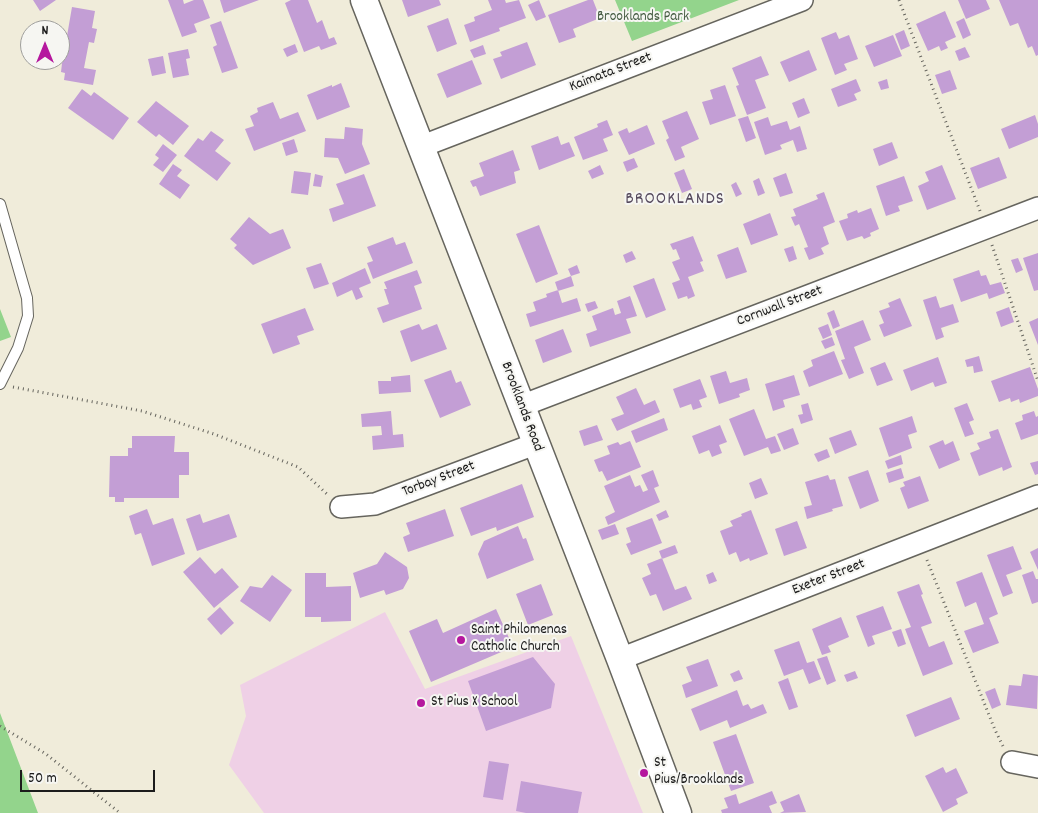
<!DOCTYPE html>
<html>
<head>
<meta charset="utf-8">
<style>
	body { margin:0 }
	#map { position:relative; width:1038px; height:813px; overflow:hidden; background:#f0ecda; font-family:Dekko,sans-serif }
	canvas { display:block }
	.north { position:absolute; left:20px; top:20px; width:50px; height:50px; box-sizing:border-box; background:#f6f6f2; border:1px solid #9f9f9c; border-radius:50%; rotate:0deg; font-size:14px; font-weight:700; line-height:20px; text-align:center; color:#1c1c1c }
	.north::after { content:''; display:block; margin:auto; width:18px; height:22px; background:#b5179e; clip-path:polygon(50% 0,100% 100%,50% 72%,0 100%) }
	.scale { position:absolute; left:20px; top:770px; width:135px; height:22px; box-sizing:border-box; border:2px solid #1c1c1c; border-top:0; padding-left:6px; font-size:15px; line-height:18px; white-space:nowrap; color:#1c1c1c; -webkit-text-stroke:4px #f6f6f2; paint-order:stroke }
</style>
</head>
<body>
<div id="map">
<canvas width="1038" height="813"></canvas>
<div class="north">N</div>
<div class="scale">50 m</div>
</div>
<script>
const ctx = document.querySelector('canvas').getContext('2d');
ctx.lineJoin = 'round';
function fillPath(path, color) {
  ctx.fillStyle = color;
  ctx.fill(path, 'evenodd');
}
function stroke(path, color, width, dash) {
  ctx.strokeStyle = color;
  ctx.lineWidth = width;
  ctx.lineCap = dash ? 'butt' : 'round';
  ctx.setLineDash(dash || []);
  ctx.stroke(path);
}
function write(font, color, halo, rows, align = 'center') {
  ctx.font = font + ' Dekko,sans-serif';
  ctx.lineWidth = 4;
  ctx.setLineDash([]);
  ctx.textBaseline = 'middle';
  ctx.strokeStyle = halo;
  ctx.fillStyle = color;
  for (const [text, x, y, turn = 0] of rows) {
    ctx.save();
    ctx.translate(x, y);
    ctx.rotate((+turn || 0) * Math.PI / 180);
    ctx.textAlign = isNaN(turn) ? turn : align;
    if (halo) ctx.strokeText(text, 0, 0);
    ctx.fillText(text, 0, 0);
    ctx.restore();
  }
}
fillPath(new Path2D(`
	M 385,612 L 425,689 L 571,636 L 643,813 L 264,813 L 229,765 L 246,716 L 240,685 Z`), '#efd0e6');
fillPath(new Path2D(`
	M 615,0 L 739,0 L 632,41 Z
	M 0,309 L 11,337 L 0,341 Z
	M 0,713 L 38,813 L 0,813 Z`), '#93d48c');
fillPath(new Path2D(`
	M 33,0 L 56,0 L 40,11 Z
	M 168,0 L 183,0 L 184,4 L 194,0 L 203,0 L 210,18 L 194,24 L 197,32 L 182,37 Z
	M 220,0 L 259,0 L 224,13 Z
	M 291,0 L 308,0 L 317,23 L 322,20 L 329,39 L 334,37 L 337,44 L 321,50 L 319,46 L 304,52 L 285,3 Z
	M 402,0 L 439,0 L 441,5 L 408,17 Z
	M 488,0 L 505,0 L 506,3 L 519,0 L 526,18 L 499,28 L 500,31 L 470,42 L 464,25 L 475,21 L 474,17 L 492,10 Z
	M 539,0 L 546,17 L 536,21 L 528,5 Z
	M 588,0 L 593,0 L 600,18 L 573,29 L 576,37 L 559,43 L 548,15 Z
	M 958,0 L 986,0 L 990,9 L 966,19 Z
	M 999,0 L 1038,0 L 1038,55 L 1036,56 L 1032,46 L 1028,48 L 1018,23 L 1010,26 Z
	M 72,7 L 95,11 L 92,28 L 97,29 L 94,43 L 89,42 L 84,68 L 96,70 L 93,85 L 64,80 L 65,73 L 61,72 L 63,55 L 60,55 L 60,35 L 67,36 Z
	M 945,11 L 956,37 L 945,42 L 948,48 L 941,51 L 939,46 L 928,51 L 916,24 Z
	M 448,18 L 457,44 L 437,52 L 427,26 Z
	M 964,18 L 971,35 L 963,39 L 956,22 Z
	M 221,21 L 238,68 L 222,73 L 213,47 L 217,45 L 210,25 Z
	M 904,30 L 910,46 L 901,50 L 895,34 Z
	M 836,32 L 839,39 L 849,35 L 858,59 L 844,64 L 847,70 L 835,75 L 821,38 Z
	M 893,35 L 902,56 L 874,67 L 865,46 Z
	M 527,42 L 536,65 L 501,79 L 493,59 L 502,56 L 500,52 Z
	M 295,44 L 298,52 L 287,57 L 283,49 Z
	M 483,45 L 486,54 L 474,58 L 470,50 Z
	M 965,47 L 970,57 L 959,61 L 955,51 Z
	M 188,49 L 190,58 L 186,59 L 189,75 L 173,78 L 168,53 Z
	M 809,50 L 817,70 L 789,82 L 780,62 Z
	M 163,56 L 166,73 L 152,76 L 148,59 Z
	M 761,56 L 769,75 L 755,80 L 766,108 L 747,115 L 736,86 L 739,85 L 732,68 Z
	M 472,60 L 482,84 L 447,98 L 437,74 Z
	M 950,70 L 957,89 L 942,94 L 935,75 Z
	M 856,79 L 861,91 L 854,94 L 857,100 L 838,107 L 831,89 Z
	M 887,79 L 889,88 L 881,90 L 878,82 Z
	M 341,83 L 350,107 L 317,120 L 307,95 L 332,85 L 332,87 Z
	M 725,85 L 736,116 L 710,125 L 702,102 L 713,99 L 710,90 Z
	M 82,89 L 91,96 L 94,92 L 129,118 L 113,140 L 68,108 Z
	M 804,98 L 810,113 L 798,118 L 792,103 Z
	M 156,101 L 189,126 L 173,145 L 159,134 L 156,137 L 137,122 Z
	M 273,102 L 280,119 L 298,112 L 306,131 L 254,151 L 245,129 L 254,126 L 250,116 L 258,112 L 257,108 Z
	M 687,111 L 699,139 L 681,147 L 685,157 L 675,161 L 666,140 L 669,138 L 662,121 Z
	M 1035,115 L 1038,124 L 1038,137 L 1009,149 L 1001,129 Z
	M 748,116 L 756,138 L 746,142 L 738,119 Z
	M 768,117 L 771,126 L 787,121 L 790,130 L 800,126 L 807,149 L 797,152 L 793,140 L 780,145 L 782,149 L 765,155 L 754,122 Z
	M 607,120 L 613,135 L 603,139 L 608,151 L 583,160 L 574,137 L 598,127 L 597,124 Z
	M 647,125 L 655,144 L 629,155 L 618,132 L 627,128 L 629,133 Z
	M 345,127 L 363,129 L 362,144 L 370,164 L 345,174 L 338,158 L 324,157 L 325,138 L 344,139 Z
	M 211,131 L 224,140 L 215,151 L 231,163 L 217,181 L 184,156 L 198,138 L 203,141 Z
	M 558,136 L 561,145 L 569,142 L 575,156 L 539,170 L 531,146 Z
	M 294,139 L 298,152 L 286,156 L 282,143 Z
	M 892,142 L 898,158 L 879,166 L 873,149 Z
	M 163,144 L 177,155 L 163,172 L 153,165 L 159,158 L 155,155 Z
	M 513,150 L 520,170 L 514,172 L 516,183 L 480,196 L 476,186 L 473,187 L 470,181 L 484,176 L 479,163 Z
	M 999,157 L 1007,178 L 978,189 L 970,168 Z
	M 634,158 L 638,167 L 627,172 L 623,162 Z
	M 173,164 L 182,170 L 177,176 L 190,185 L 180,199 L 159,184 Z
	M 600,165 L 604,174 L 592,179 L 588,171 Z
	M 942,165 L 956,199 L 927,210 L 918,186 L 929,181 L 925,172 Z
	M 684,169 L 692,189 L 682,193 L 674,173 Z
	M 294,171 L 311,173 L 308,195 L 291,193 Z
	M 786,173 L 793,193 L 780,197 L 773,178 Z
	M 315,174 L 323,176 L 321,187 L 313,186 Z
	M 364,174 L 376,206 L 333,222 L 329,209 L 344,204 L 336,184 Z
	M 904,176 L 913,201 L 898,206 L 900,211 L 886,216 L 876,186 Z
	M 759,178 L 765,193 L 758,196 L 753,181 Z
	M 736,182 L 742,194 L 736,197 L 731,185 Z
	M 824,192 L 835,222 L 823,227 L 829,244 L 821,248 L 824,254 L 809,260 L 804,248 L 808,247 L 799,224 L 795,226 L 791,217 L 796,216 L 793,209 L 818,199 L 816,195 Z
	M 871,208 L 879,229 L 870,233 L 871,236 L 864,239 L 862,236 L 847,241 L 839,221 L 848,218 L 847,214 L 857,210 L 858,213 Z
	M 770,213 L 778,235 L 751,245 L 743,224 Z
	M 249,217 L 270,234 L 283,229 L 291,248 L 253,265 L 234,248 L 237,245 L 230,239 Z
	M 539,225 L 558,274 L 536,283 L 516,234 Z
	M 693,236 L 703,261 L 700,262 L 704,271 L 688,277 L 695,296 L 688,299 L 687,296 L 678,299 L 672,283 L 680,280 L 672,262 L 680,259 L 676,249 L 673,250 L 670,244 Z
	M 393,237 L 396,245 L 405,242 L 413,263 L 373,279 L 367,263 L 373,261 L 367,247 Z
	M 793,246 L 797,259 L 789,262 L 784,249 Z
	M 738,247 L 747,272 L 726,279 L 717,255 Z
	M 632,251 L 636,259 L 626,263 L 623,255 Z
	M 1038,253 L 1038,290 L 1034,291 L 1023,258 Z
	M 1018,258 L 1023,270 L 1016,273 L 1011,260 Z
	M 321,263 L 329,284 L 314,289 L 306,268 Z
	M 577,265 L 580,273 L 571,276 L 568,269 Z
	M 365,268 L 371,283 L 359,288 L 363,297 L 356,300 L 352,290 L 337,297 L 332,283 Z
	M 417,270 L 422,283 L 414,286 L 422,309 L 383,323 L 377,308 L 389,304 L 384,289 L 387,289 L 384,282 Z
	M 979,270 L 981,276 L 986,275 L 990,285 L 1001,282 L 1005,293 L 989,299 L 987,293 L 961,302 L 953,279 Z
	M 571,276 L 574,286 L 558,291 L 555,282 Z
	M 654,278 L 666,310 L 646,318 L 633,286 Z
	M 558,290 L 562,303 L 577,298 L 581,311 L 530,327 L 526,314 L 536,311 L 533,302 L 547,297 L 546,294 Z
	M 630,296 L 637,316 L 626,319 L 631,333 L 590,347 L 586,334 L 597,330 L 592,316 L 613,308 L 615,315 L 621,313 L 617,301 Z
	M 936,296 L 940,308 L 953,304 L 959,322 L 941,328 L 944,337 L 936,340 L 923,300 Z
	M 900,298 L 912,326 L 884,337 L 879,325 L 884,323 L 879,311 L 890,307 L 888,303 Z
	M 595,301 L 598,308 L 588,312 L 585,304 Z
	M 1009,307 L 1014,322 L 1001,327 L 996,312 Z
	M 305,308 L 314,330 L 297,336 L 300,344 L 273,354 L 261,324 Z
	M 834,310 L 840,326 L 833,329 L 827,313 Z
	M 1038,318 L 1038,345 L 1029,322 Z
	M 863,320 L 871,340 L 854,347 L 864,373 L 849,379 L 841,360 L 845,359 L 835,331 Z
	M 419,324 L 422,330 L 437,324 L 447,349 L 411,362 L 400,331 Z
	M 828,324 L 832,335 L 823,339 L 818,328 Z
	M 563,329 L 572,352 L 543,363 L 535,340 Z
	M 832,337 L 835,345 L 825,349 L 821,341 Z
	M 834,351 L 843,374 L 809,387 L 803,371 L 813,366 L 811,360 Z
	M 979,356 L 983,371 L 974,373 L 973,366 L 967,367 L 965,360 Z
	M 938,357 L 947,383 L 935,387 L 933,382 L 911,391 L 903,370 Z
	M 885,362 L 893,380 L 877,386 L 870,368 Z
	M 1030,367 L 1038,389 L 1038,396 L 1020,403 L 1019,399 L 1011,402 L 1010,398 L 999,402 L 991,381 Z
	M 451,370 L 456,383 L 461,381 L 471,405 L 440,418 L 424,380 Z
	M 726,371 L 730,383 L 747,378 L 750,390 L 739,394 L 740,397 L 719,404 L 710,376 Z
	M 410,375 L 411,392 L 379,394 L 378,381 L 391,381 L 391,377 Z
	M 794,375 L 800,395 L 783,400 L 785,407 L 773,411 L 765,384 Z
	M 700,379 L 707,397 L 699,400 L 702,407 L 693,410 L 691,404 L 680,408 L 673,389 Z
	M 636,388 L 644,405 L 655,400 L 660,412 L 617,431 L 611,419 L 624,414 L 616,397 Z
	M 808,403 L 813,420 L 801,424 L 798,415 L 803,414 L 801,405 Z
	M 967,403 L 974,420 L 969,422 L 974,434 L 965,437 L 954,408 Z
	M 754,409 L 766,439 L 775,436 L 781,451 L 771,454 L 768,447 L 744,456 L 729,419 Z
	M 391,411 L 393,435 L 403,434 L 404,447 L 373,450 L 372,436 L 382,435 L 381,426 L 362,427 L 361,414 Z
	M 1034,411 L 1036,417 L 1038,416 L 1038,434 L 1021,440 L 1015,423 L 1023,420 L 1022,415 Z
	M 912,416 L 917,432 L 908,435 L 912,448 L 889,457 L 879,428 Z
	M 664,418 L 668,430 L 636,443 L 631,431 Z
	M 597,425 L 603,440 L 584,446 L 579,431 Z
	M 720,425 L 727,442 L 719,445 L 722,453 L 712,457 L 709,450 L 699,454 L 692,436 Z
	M 793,428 L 799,444 L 784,450 L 777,434 Z
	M 998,429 L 1012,467 L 1003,471 L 1002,467 L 979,476 L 970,453 L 980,449 L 977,443 L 991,438 L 989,432 Z
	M 851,430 L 857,445 L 835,454 L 829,438 Z
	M 132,436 L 175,436 L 174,452 L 189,452 L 189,475 L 179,475 L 179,498 L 124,498 L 124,502 L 115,502 L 115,497 L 109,497 L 110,456 L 128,456 L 128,448 L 132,448 Z
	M 943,440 L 945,445 L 953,441 L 960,460 L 939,469 L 929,446 Z
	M 630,441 L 641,467 L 607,481 L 602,471 L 599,472 L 594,460 L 610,454 L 607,446 L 618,442 L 620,445 Z
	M 827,449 L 830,457 L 818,462 L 814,454 Z
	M 901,455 L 903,464 L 888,469 L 885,461 Z
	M 1038,461 L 1038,474 L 1035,475 L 1030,463 Z
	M 901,468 L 904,478 L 889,483 L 886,473 Z
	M 653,470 L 659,486 L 654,488 L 660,502 L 608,525 L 605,517 L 615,512 L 604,486 L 630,475 L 635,487 L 640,485 L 643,492 L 648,490 L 641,475 Z
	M 868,470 L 879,501 L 860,509 L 848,477 Z
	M 828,475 L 830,480 L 835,479 L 843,506 L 832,509 L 833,511 L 807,519 L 804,507 L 812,505 L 805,482 Z
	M 920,476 L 929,501 L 908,509 L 900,488 L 905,486 L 903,482 Z
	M 761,478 L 768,494 L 755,499 L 749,483 Z
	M 522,484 L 534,517 L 497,531 L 496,527 L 471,536 L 460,508 Z
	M 147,509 L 153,525 L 173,518 L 185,554 L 152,566 L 141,533 L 135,535 L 129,516 Z
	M 445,509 L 454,536 L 408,552 L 403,537 L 410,534 L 406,523 Z
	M 666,510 L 669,517 L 659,521 L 656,515 Z
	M 751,510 L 768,554 L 750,561 L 749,558 L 740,562 L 736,552 L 729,555 L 720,531 L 733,526 L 730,521 L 742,516 L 741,514 Z
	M 200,514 L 203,523 L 229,514 L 237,537 L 197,551 L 186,519 Z
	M 652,518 L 662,543 L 631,555 L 626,544 L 631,542 L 626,528 Z
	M 797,521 L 807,548 L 784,556 L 775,529 Z
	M 615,524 L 619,534 L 602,540 L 598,530 Z
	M 518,526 L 523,539 L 526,538 L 534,560 L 487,579 L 478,554 L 484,541 Z
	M 675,545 L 678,553 L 662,559 L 659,551 Z
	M 1013,546 L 1022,569 L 1006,575 L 1013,593 L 1003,597 L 987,555 Z
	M 1038,548 L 1038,570 L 1030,552 Z
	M 385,552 L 407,567 L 409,578 L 403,589 L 386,595 L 384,590 L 360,598 L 353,573 L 377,564 Z
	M 200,557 L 215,574 L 222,568 L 239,587 L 214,608 L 183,572 Z
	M 662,558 L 675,590 L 686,586 L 692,599 L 663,611 L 656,594 L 650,596 L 642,578 L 651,574 L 647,564 Z
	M 1033,571 L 1036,579 L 1038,579 L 1038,602 L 1032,604 L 1022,575 Z
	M 713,572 L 717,581 L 709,584 L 706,575 Z
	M 982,572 L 998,614 L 989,618 L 999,643 L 973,653 L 964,631 L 984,624 L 976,602 L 965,607 L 956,582 Z
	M 305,573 L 326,573 L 326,587 L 351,586 L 351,621 L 321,622 L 321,617 L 305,617 Z
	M 272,575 L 292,590 L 270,622 L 240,601 L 250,586 L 262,588 Z
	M 541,584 L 553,615 L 528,625 L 516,594 Z
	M 919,584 L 923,594 L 921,595 L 932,623 L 921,627 L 929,647 L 944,641 L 953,664 L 923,676 L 905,629 L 911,627 L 897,592 Z
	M 883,606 L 892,629 L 872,636 L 875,644 L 868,647 L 856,616 Z
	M 220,607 L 234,623 L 221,635 L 207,619 Z
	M 496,609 L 513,647 L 431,682 L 409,631 L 437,619 L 443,633 Z
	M 841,617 L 849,637 L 828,646 L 831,652 L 822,655 L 812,629 Z
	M 901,629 L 906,644 L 898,647 L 892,632 Z
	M 799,641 L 807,663 L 814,661 L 821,679 L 809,684 L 803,669 L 784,676 L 774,650 Z
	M 827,656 L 836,681 L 827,685 L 817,659 Z
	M 533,657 L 555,684 L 551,708 L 486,731 L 468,681 Z
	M 708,659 L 718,686 L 686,698 L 682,685 L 692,681 L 686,667 Z
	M 739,670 L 743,679 L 734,682 L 730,674 Z
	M 855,671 L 858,678 L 847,682 L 844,675 Z
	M 1023,674 L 1038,676 L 1037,709 L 1006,705 L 1009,685 L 1021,686 Z
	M 788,678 L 798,707 L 789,710 L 778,682 Z
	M 995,688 L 1001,705 L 992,709 L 985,692 Z
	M 737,690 L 743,706 L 748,704 L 751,709 L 763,704 L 767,713 L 730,728 L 727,720 L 700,731 L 691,709 Z
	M 951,697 L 960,719 L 915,737 L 906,715 Z
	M 736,734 L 754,783 L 731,791 L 713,742 Z
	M 489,761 L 509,764 L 503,800 L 483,797 Z
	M 943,767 L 946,773 L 956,768 L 968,793 L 956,799 L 958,804 L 943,812 L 925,776 Z
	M 521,781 L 582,792 L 578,813 L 526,813 L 516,811 Z
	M 772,791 L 777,803 L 769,806 L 772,813 L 722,813 L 721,810 L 728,808 L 724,798 L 736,794 L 739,804 Z
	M 799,794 L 806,812 L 780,813 L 784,811 L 780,802 Z`), '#c39ed5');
const service = new Path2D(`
	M 0,204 L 27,298 L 28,316 L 18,348 L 0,384`);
const minor = new Path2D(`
	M 420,147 L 802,0
	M 521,406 L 1038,208
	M 341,507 L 375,504 L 535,444
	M 620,659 L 1038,496
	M 1012,762 L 1038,767`);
const tertiary = new Path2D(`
	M 364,0 L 620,659 L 678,813`);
stroke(service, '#66655e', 12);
stroke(minor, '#66655e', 24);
stroke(tertiary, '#66655e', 29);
stroke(new Path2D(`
	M 899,0 L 980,211
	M 992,245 L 1038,381
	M 13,387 L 142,411 L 214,434 L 298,467 L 328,495
	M 927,560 L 995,730 L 1003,746
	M 0,726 L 46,754 L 120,813`), '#66655e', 3, [1, 4]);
stroke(service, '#fff', 10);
stroke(minor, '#fff', 21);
stroke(tertiary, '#fff', 26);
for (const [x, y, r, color] of [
	[461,640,5,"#b5179e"],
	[421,703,5,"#b5179e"],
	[644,773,5,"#b5179e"]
]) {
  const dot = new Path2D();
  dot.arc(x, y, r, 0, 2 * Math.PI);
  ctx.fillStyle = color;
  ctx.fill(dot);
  stroke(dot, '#f6f6f2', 2);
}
write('15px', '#465c43', '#f6f6f2', [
	["Brooklands Park",643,18]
]);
write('15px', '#1c1c1c', '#f6f6f2', [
	["Kaimata Street",611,73,-21],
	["Cornwall Street",780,307,-21],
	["Brooklands Road",521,407,69],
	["Torbay Street",439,480,-21],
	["Exeter Street",829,578,-21]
]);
write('15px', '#1c1c1c', '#f6f6f2', [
	["Saint Philomenas",471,631],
	["Catholic Church",471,648],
	["St Pius X School",431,703],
	["St",654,764],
	["Pius/Brooklands",654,781]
], 'left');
ctx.letterSpacing = '1px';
write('18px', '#564a5d', '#f6f6f2', [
	["BROOKLANDS",675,201]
]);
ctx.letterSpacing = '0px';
</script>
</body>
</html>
